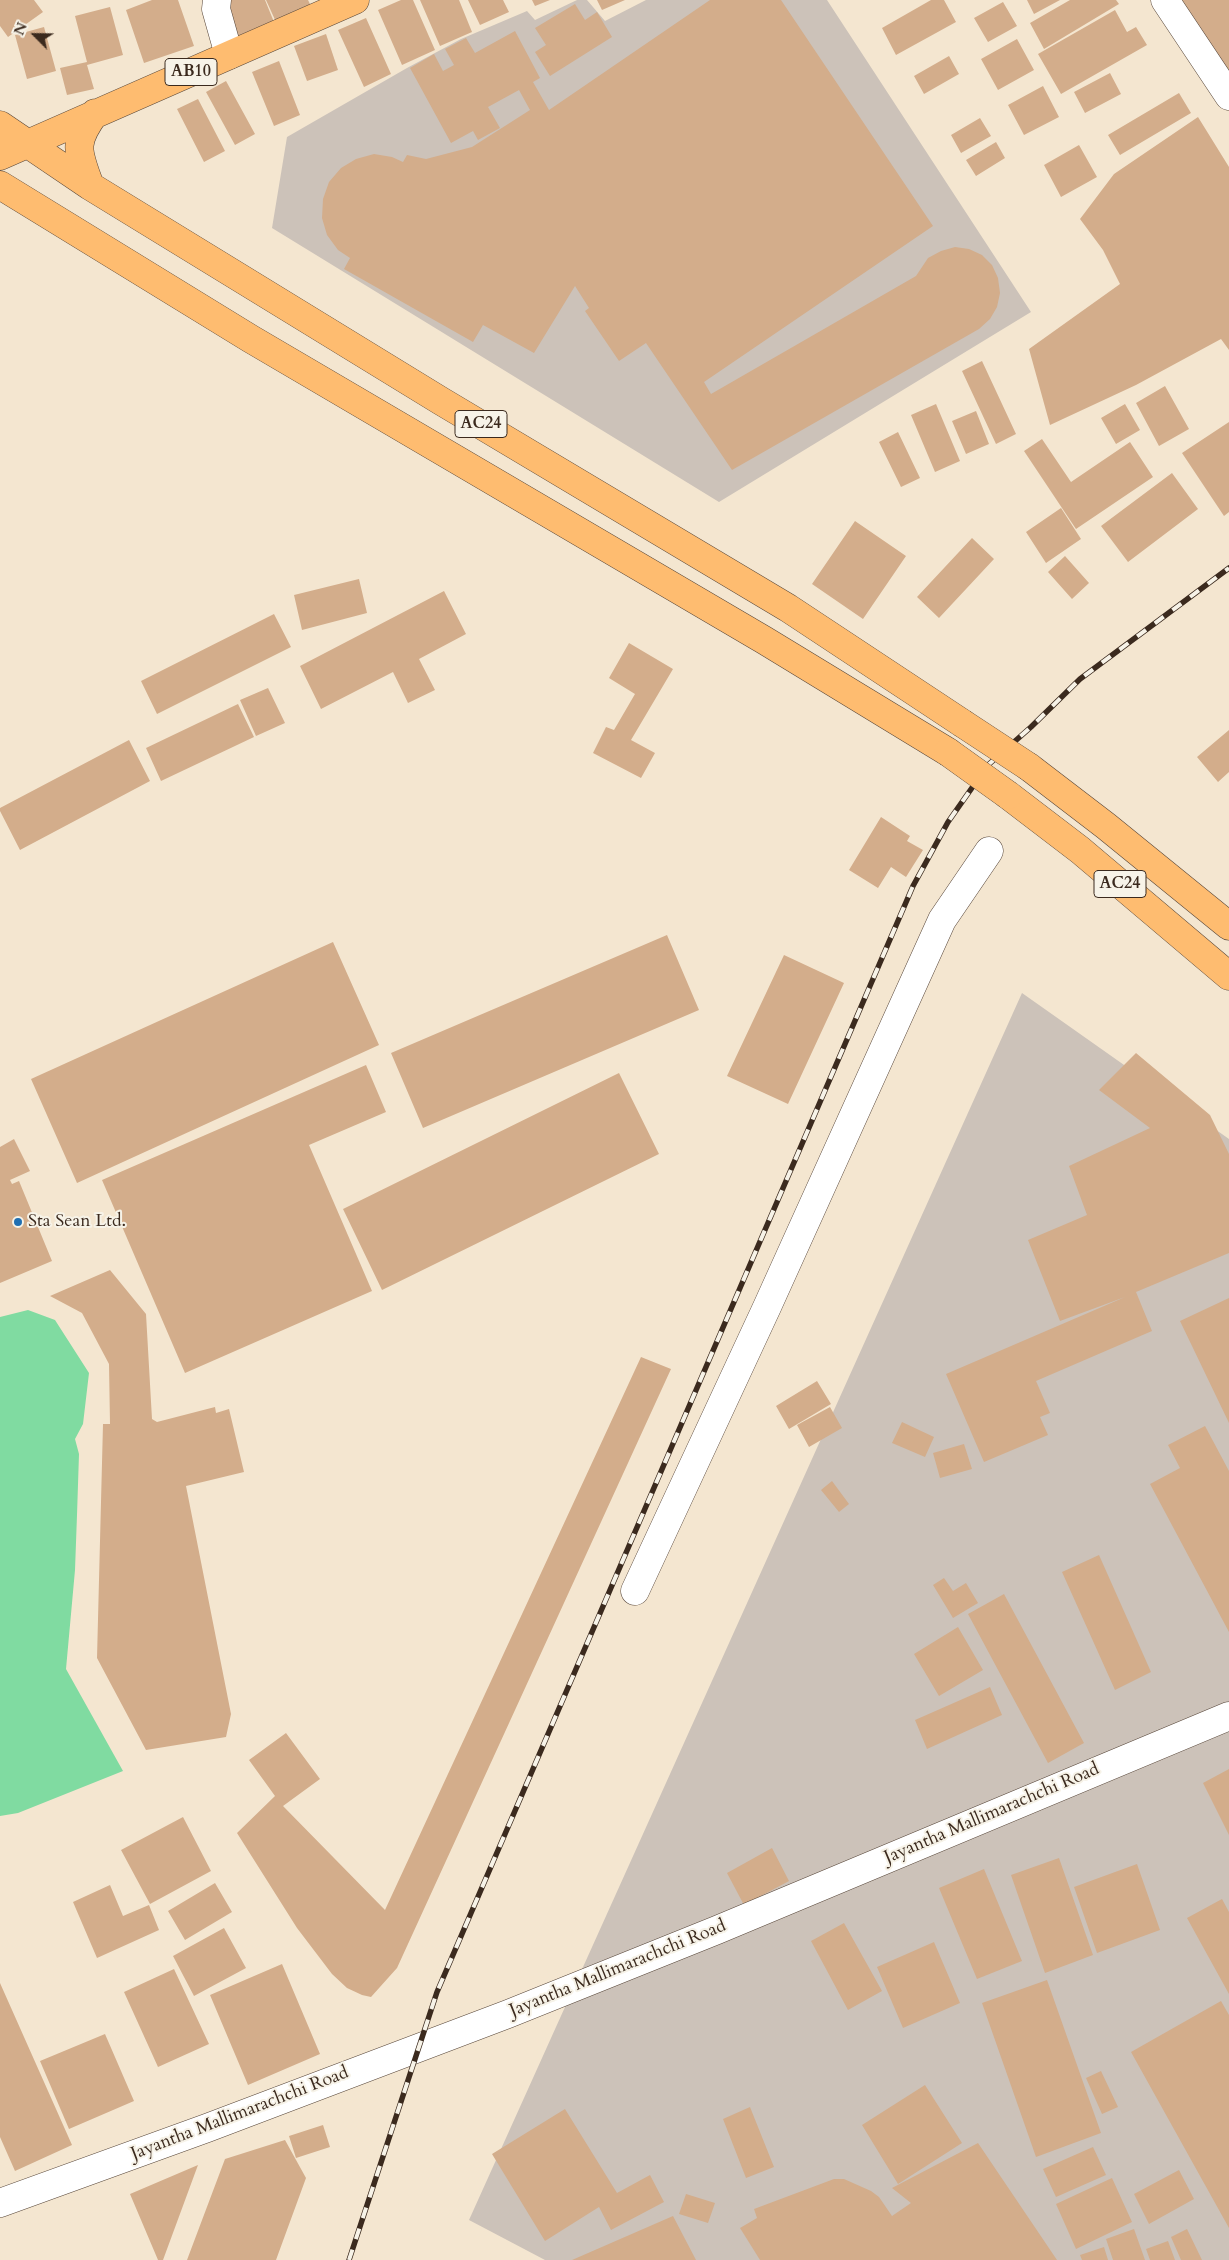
<!DOCTYPE html>
<html>
<head>
<meta charset="utf-8">
<style>
	body { margin:0 }
	#map { position:relative; width:1229px; height:2260px; overflow:hidden; background:#f4e6d0; font-family:Cardo,serif }
	canvas { display:block }
	.north { position:absolute; left:10px; top:10px; width:50px; height:50px; -webkit-text-stroke:4px #f7f3e8; paint-order:stroke; rotate:293deg; font-size:14px; font-weight:700; line-height:20px; text-align:center; color:#3b2a1e }
	.north::after { content:''; display:block; margin:auto; width:18px; height:22px; background:#3b2a1e; clip-path:polygon(50% 0,100% 100%,50% 72%,0 100%) }
</style>
</head>
<body>
<div id="map">
<canvas width="1229" height="2260"></canvas>
<div class="north">N</div>
</div>
<script>
const ctx = document.querySelector('canvas').getContext('2d');
ctx.lineJoin = 'round';
function fillPath(path, color) {
  ctx.fillStyle = color;
  ctx.fill(path, 'evenodd');
}
function stroke(path, color, width, dash) {
  ctx.strokeStyle = color;
  ctx.lineWidth = width;
  ctx.lineCap = dash ? 'butt' : 'round';
  ctx.setLineDash(dash || []);
  ctx.stroke(path);
}
function write(font, color, halo, rows, align = 'center') {
  ctx.font = font + ' Cardo,serif';
  ctx.lineWidth = 4;
  ctx.setLineDash([]);
  ctx.textBaseline = 'middle';
  ctx.strokeStyle = halo;
  ctx.fillStyle = color;
  for (const [text, x, y, turn = 0] of rows) {
    ctx.save();
    ctx.translate(x, y);
    ctx.rotate((+turn || 0) * Math.PI / 180);
    ctx.textAlign = isNaN(turn) ? turn : align;
    if (halo) ctx.strokeText(text, 0, 0);
    ctx.fillText(text, 0, 0);
    ctx.restore();
  }
}
fillPath(new Path2D(`
	M 577,0 L 587,0 L 605,21 L 646,0 L 827,0 L 1031,312 L 719,502 L 272,228 L 287,137 L 407,68 L 461,39 L 527,11 L 535,20 Z
	M 1022,993 L 1229,1139 L 1229,2260 L 545,2260 L 469,2220 Z`), '#ccc2b9');
fillPath(new Path2D(`
	M 28,1310 L 55,1320 L 89,1373 L 83,1424 L 75,1439 L 79,1454 L 77,1515 L 75,1570 L 66,1669 L 123,1771 L 18,1813 L 0,1816 L 0,1317 Z`), '#80dba1');
fillPath(new Path2D(`
	M 0,0 L 34,0 L 43,12 L 8,37 L 0,26 Z
	M 152,0 L 178,0 L 194,46 L 144,63 L 126,10 Z
	M 223,0 L 265,0 L 274,22 L 239,38 Z
	M 266,0 L 308,0 L 311,6 L 276,22 Z
	M 401,0 L 413,0 L 435,50 L 402,65 L 378,10 Z
	M 420,0 L 459,0 L 472,32 L 440,46 Z
	M 468,0 L 503,0 L 509,12 L 480,25 Z
	M 532,0 L 550,0 L 535,6 Z
	M 597,0 L 625,0 L 602,10 Z
	M 710,0 L 781,0 L 933,226 L 704,382 L 711,394 L 916,276 L 928,258 L 941,251 L 955,247 L 969,249 L 982,255 L 992,265 L 998,278 L 1000,293 L 997,307 L 990,319 L 979,329 L 732,470 L 646,343 L 619,361 L 585,311 L 589,308 L 575,286 L 534,353 L 483,325 L 473,342 L 344,269 L 350,258 L 338,250 L 327,235 L 322,218 L 323,199 L 329,182 L 341,168 L 356,159 L 374,154 L 392,157 L 403,162 L 407,155 L 426,159 L 472,147 L 530,110 L 519,90 L 488,107 L 500,128 L 478,140 L 473,131 L 451,143 L 410,68 L 434,54 L 443,71 L 454,65 L 445,49 L 466,38 L 475,53 L 515,31 L 540,78 L 533,82 L 549,110 Z
	M 931,0 L 944,0 L 956,22 L 896,55 L 882,28 Z
	M 1027,0 L 1060,0 L 1034,14 Z
	M 1070,0 L 1116,0 L 1119,4 L 1044,49 L 1030,23 Z
	M 1171,0 L 1229,0 L 1229,83 Z
	M 1003,2 L 1017,26 L 988,42 L 974,18 Z
	M 575,4 L 585,20 L 597,12 L 612,37 L 550,76 L 535,52 L 546,45 L 535,28 Z
	M 110,7 L 123,55 L 87,65 L 94,89 L 67,95 L 60,68 L 87,62 L 75,16 Z
	M 1115,10 L 1127,32 L 1136,27 L 1147,45 L 1061,94 L 1038,54 Z
	M 366,18 L 391,74 L 364,87 L 338,30 Z
	M 44,27 L 56,71 L 27,79 L 15,35 Z
	M 326,34 L 338,70 L 307,81 L 294,46 Z
	M 1017,39 L 1034,70 L 998,90 L 981,59 Z
	M 949,56 L 959,74 L 924,94 L 914,76 Z
	M 279,61 L 300,115 L 274,126 L 252,72 Z
	M 1110,73 L 1121,94 L 1085,113 L 1074,92 Z
	M 226,81 L 255,134 L 235,145 L 206,92 Z
	M 1043,86 L 1059,117 L 1024,135 L 1008,105 Z
	M 1179,93 L 1191,113 L 1120,155 L 1108,135 Z
	M 198,99 L 225,151 L 204,162 L 177,109 Z
	M 1198,117 L 1229,167 L 1229,350 L 1221,339 L 1136,385 L 1050,425 L 1029,349 L 1120,284 L 1103,250 L 1080,219 L 1114,174 Z
	M 980,118 L 991,136 L 961,153 L 951,135 Z
	M 996,142 L 1005,158 L 976,176 L 966,160 Z
	M 1079,145 L 1097,177 L 1061,197 L 1044,165 Z
	M 982,361 L 1016,434 L 996,444 L 962,371 Z
	M 1165,386 L 1189,429 L 1159,446 L 1136,403 Z
	M 936,404 L 960,461 L 935,472 L 911,415 Z
	M 1125,404 L 1140,430 L 1116,444 L 1101,418 Z
	M 976,411 L 989,444 L 966,454 L 952,421 Z
	M 1229,422 L 1229,512 L 1224,516 L 1182,453 Z
	M 898,432 L 920,478 L 901,487 L 879,442 Z
	M 1042,439 L 1071,482 L 1130,442 L 1153,477 L 1076,529 L 1024,451 Z
	M 1172,473 L 1198,509 L 1128,562 L 1101,526 Z
	M 1061,508 L 1081,539 L 1046,563 L 1026,532 Z
	M 855,521 L 906,556 L 863,619 L 812,584 Z
	M 972,538 L 994,559 L 939,618 L 917,597 Z
	M 1065,556 L 1089,583 L 1072,599 L 1048,572 Z
	M 359,579 L 367,613 L 302,630 L 294,595 Z
	M 444,591 L 466,634 L 419,659 L 435,690 L 408,703 L 393,672 L 321,709 L 300,666 Z
	M 274,614 L 291,647 L 157,714 L 141,681 Z
	M 629,643 L 673,669 L 631,740 L 655,753 L 641,778 L 593,753 L 606,727 L 614,730 L 635,694 L 609,678 Z
	M 268,688 L 285,723 L 256,736 L 240,700 Z
	M 238,704 L 254,737 L 161,781 L 146,748 Z
	M 1229,730 L 1229,772 L 1218,782 L 1197,757 Z
	M 129,740 L 150,781 L 20,850 L 0,811 L 0,808 Z
	M 881,817 L 910,836 L 907,841 L 923,850 L 906,877 L 891,867 L 878,888 L 849,870 Z
	M 667,935 L 699,1010 L 423,1128 L 391,1053 Z
	M 333,942 L 379,1045 L 77,1183 L 31,1079 Z
	M 784,955 L 844,983 L 788,1104 L 727,1076 Z
	M 1136,1053 L 1210,1115 L 1229,1154 L 1229,1253 L 1136,1292 L 1152,1331 L 1036,1381 L 1050,1413 L 1040,1417 L 1048,1435 L 984,1462 L 946,1374 L 1125,1297 L 1060,1321 L 1028,1240 L 1087,1215 L 1069,1166 L 1150,1128 L 1099,1090 Z
	M 366,1065 L 386,1112 L 309,1145 L 372,1291 L 185,1373 L 102,1180 Z
	M 619,1073 L 659,1154 L 382,1290 L 343,1209 Z
	M 14,1139 L 30,1171 L 10,1180 L 12,1184 L 19,1181 L 52,1261 L 0,1283 L 0,1147 Z
	M 110,1270 L 146,1314 L 152,1419 L 157,1422 L 215,1407 L 216,1413 L 229,1409 L 244,1472 L 186,1486 L 231,1714 L 226,1737 L 146,1750 L 97,1658 L 103,1424 L 110,1424 L 109,1364 L 82,1313 L 50,1296 Z
	M 1229,1298 L 1229,1423 L 1180,1321 Z
	M 641,1357 L 671,1369 L 397,1968 L 371,1997 L 362,1995 L 347,1988 L 332,1974 L 297,1928 L 237,1833 L 275,1796 L 249,1760 L 286,1733 L 320,1779 L 283,1806 L 385,1910 Z
	M 817,1381 L 831,1404 L 789,1429 L 776,1406 Z
	M 830,1407 L 842,1428 L 809,1447 L 797,1425 Z
	M 902,1422 L 934,1437 L 925,1457 L 892,1443 Z
	M 1205,1426 L 1229,1471 L 1229,1632 L 1150,1484 L 1180,1468 L 1168,1445 Z
	M 964,1444 L 972,1469 L 940,1478 L 933,1453 Z
	M 832,1481 L 849,1504 L 839,1512 L 821,1490 Z
	M 1099,1555 L 1151,1672 L 1115,1690 L 1062,1572 Z
	M 944,1578 L 953,1591 L 966,1583 L 978,1603 L 953,1618 L 933,1585 Z
	M 1004,1594 L 1084,1743 L 1048,1763 L 968,1614 Z
	M 958,1627 L 983,1670 L 939,1696 L 914,1654 Z
	M 990,1687 L 1002,1715 L 927,1749 L 915,1720 Z
	M 1229,1769 L 1229,1835 L 1203,1783 Z
	M 183,1817 L 211,1871 L 150,1904 L 121,1850 Z
	M 772,1848 L 789,1881 L 744,1905 L 727,1873 Z
	M 1059,1858 L 1093,1955 L 1045,1973 L 1011,1875 Z
	M 1137,1864 L 1160,1930 L 1097,1953 L 1074,1887 Z
	M 984,1869 L 1022,1961 L 977,1979 L 939,1888 Z
	M 215,1883 L 232,1912 L 185,1940 L 168,1911 Z
	M 110,1885 L 123,1916 L 149,1905 L 159,1930 L 97,1958 L 73,1902 Z
	M 1222,1899 L 1229,1912 L 1229,1994 L 1187,1918 Z
	M 844,1923 L 882,1991 L 848,2010 L 811,1941 Z
	M 224,1928 L 246,1968 L 194,1996 L 173,1956 Z
	M 934,1942 L 960,2003 L 903,2028 L 877,1967 Z
	M 282,1964 L 320,2054 L 248,2085 L 210,1995 Z
	M 174,1969 L 209,2044 L 158,2067 L 124,1992 Z
	M 1047,1980 L 1101,2133 L 1036,2157 L 982,2003 Z
	M 0,1983 L 72,2145 L 15,2171 L 0,2137 Z
	M 1221,2001 L 1229,2015 L 1229,2228 L 1131,2052 Z
	M 105,2034 L 134,2101 L 69,2129 L 40,2061 Z
	M 1101,2071 L 1118,2107 L 1102,2114 L 1086,2078 Z
	M 925,2085 L 962,2143 L 898,2184 L 862,2125 Z
	M 750,2107 L 774,2167 L 746,2178 L 723,2119 Z
	M 565,2109 L 617,2193 L 650,2175 L 664,2202 L 611,2230 L 599,2207 L 545,2241 L 492,2154 Z
	M 323,2125 L 330,2147 L 296,2158 L 289,2136 Z
	M 285,2140 L 306,2178 L 276,2260 L 187,2260 L 225,2159 Z
	M 978,2143 L 1057,2260 L 760,2260 L 740,2228 L 757,2218 L 754,2209 L 834,2179 L 844,2179 L 871,2191 L 879,2197 L 892,2216 L 911,2203 L 892,2188 Z
	M 1093,2147 L 1106,2175 L 1056,2197 L 1043,2169 Z
	M 198,2165 L 163,2260 L 158,2260 L 130,2194 Z
	M 1179,2170 L 1194,2199 L 1149,2224 L 1134,2194 Z
	M 1112,2178 L 1132,2222 L 1076,2249 L 1056,2204 Z
	M 686,2194 L 715,2203 L 708,2223 L 679,2214 Z
	M 673,2216 L 696,2260 L 572,2260 Z
	M 1134,2229 L 1145,2260 L 1113,2260 L 1106,2239 Z
	M 1187,2229 L 1202,2260 L 1181,2260 L 1171,2237 Z
	M 1168,2241 L 1175,2260 L 1150,2260 L 1146,2249 Z
	M 1104,2247 L 1108,2260 L 1082,2260 L 1080,2255 Z`), '#d3ad8b');
const minor = new Path2D(`
	M 217,0 L 216,9 L 229,55
	M 1165,0 L 1229,96
	M 635,1591 L 767,1307 L 942,920 L 989,851
	M 0,2203 L 207,2128 L 508,2014 L 717,1930 L 1229,1716`);
const major = new Path2D(`
	M 0,125 L 90,186 L 441,401 L 788,608 L 962,723
	M 0,156 L 355,0
	M 0,185 L 251,339 L 764,640 L 948,752
	M 90,186 C 78,152 72,144 95,113
	M 1029,767 L 1106,826 L 1229,926
	M 1008,795 L 1080,850 L 1229,976`);
stroke(minor, '#574639', 29);
stroke(major, '#574639', 29);
stroke(minor, '#fff', 28);
stroke(major, '#febc70', 28);
const rail = new Path2D(`
	M 349,2260 L 437,1992 L 913,886 L 948,822 L 988,765 L 1031,727 L 1080,679 L 1229,568`);
stroke(rail, '#3b2a1e', 5.5);
stroke(rail, '#f7f3e8', 4, [11]);
const majorBridge = new Path2D(`
	M 962,723 L 1029,767
	M 948,752 L 1008,795`);
stroke(majorBridge, '#574639', 29, []);
stroke(majorBridge, '#febc70', 28);
for (const [x, y, r, color] of [
	[18,1222,5,"#1f6fb2"]
]) {
  const dot = new Path2D();
  dot.arc(x, y, r, 0, 2 * Math.PI);
  ctx.fillStyle = color;
  ctx.fill(dot);
  stroke(dot, '#f7f3e8', 2);
}
for (const [x, y, w] of [
	[191,72,52],
	[481,424,52],
	[1120,884,52]
]) {
  const box = new Path2D();
  box.roundRect(x - w / 2, y - 13.5, w, 27, 4);
  ctx.fillStyle = '#f7f3e8';
  ctx.fill(box);
  stroke(box, '#3b2a1e', 1);
}
write('bold 16px', '#3b2a1e', null, [
	["AB10",191,72],
	["AC24",481,424],
	["AC24",1120,884]
]);
write('18px', '#3b2a1e', '#f7f3e8', [
	["Sta Sean Ltd.",28,1222]
], 'left');
write('18px', '#3b2a1e', '#f7f3e8', [
	["Jayantha Mallimarachchi Road",992,1814,-23],
	["Jayantha Mallimarachchi Road",618,1969,-22],
	["Jayantha Mallimarachchi Road",240,2114,-21]
]);
</script>
</body>
</html>
